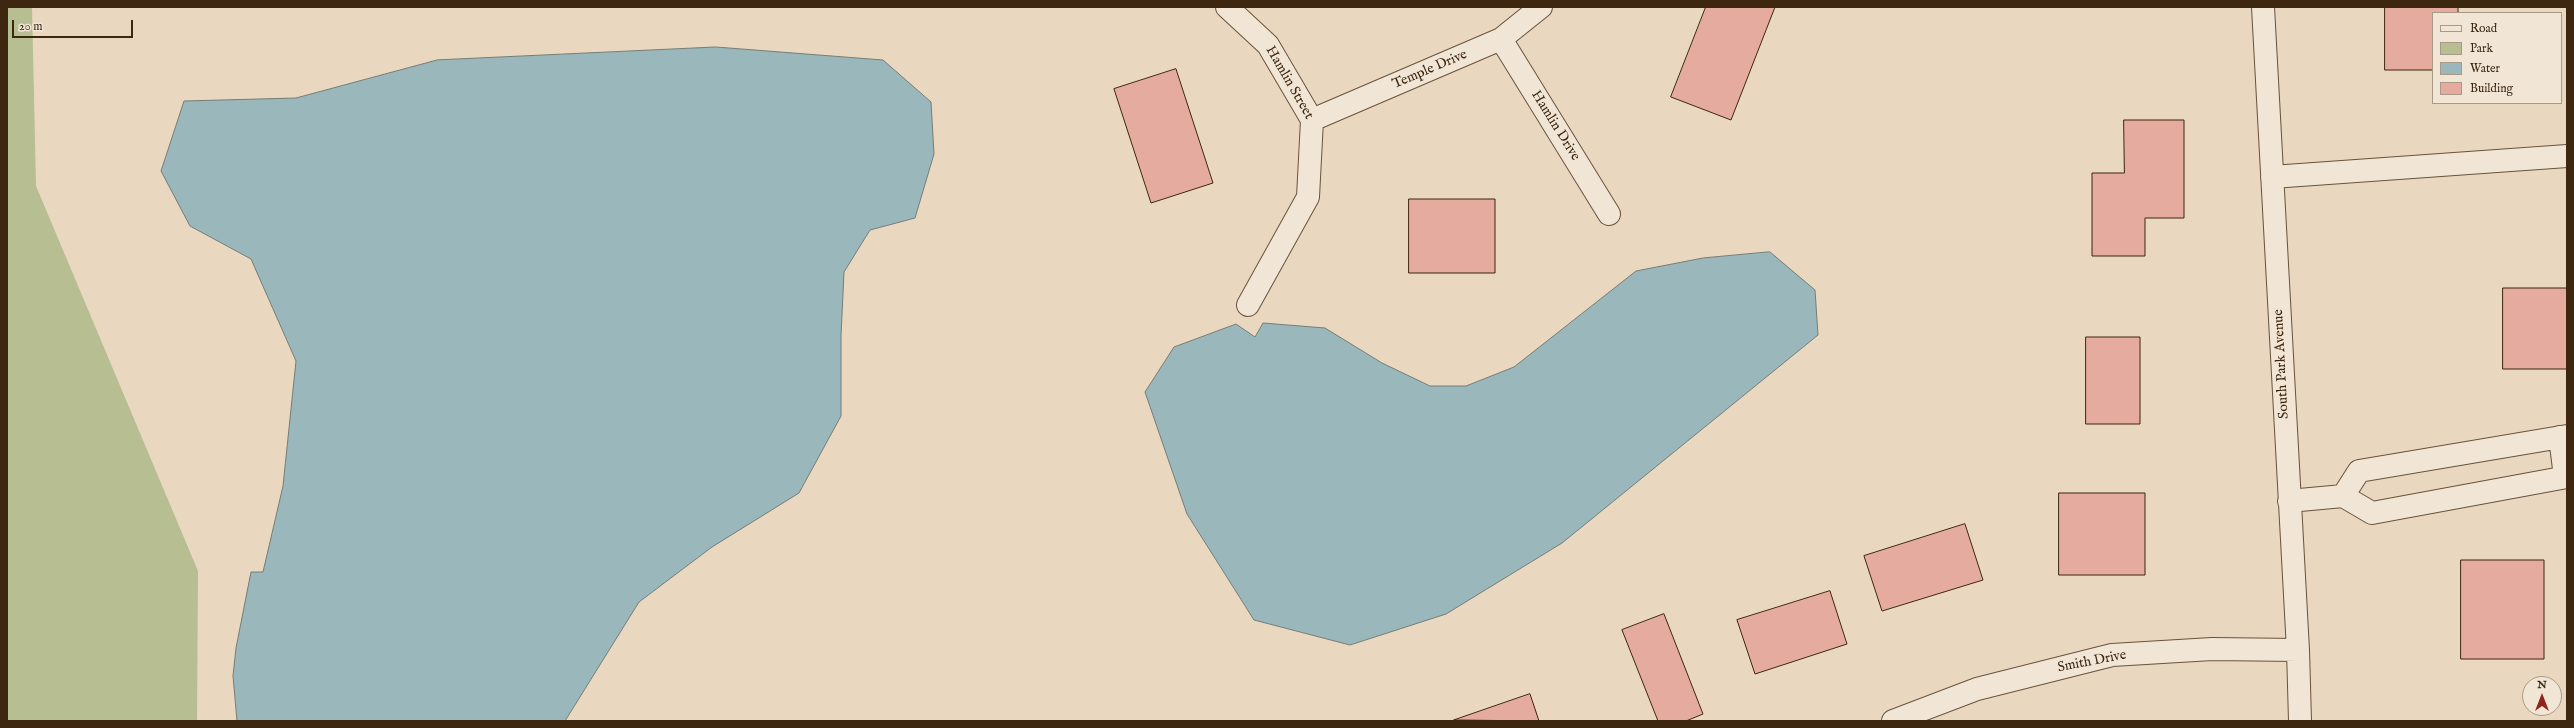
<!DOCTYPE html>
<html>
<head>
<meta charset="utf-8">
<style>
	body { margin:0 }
	#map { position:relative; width:2574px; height:728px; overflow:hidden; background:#e9d7bf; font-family:"IM FELL English",serif }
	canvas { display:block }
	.frame { position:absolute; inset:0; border:8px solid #3d2711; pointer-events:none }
	.legend { position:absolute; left:2432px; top:12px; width:130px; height:92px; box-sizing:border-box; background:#f1e5d5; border:1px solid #a99987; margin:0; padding:5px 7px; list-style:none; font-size:12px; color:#3d2711 }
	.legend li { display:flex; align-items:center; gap:8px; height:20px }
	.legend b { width:20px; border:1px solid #a99987 }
	.north { position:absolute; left:2522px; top:676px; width:40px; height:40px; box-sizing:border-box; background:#f1e5d5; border:1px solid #a99987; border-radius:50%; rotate:0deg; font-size:11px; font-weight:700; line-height:16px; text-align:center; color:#3d2711 }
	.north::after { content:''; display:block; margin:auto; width:14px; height:18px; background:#8f2418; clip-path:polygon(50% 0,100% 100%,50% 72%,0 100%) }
	.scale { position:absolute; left:12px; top:20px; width:121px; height:18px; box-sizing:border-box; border:2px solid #3d2711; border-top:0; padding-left:5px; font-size:12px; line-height:14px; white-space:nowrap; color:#3d2711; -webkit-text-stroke:3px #f1e5d5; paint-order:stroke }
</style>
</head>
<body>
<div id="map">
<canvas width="2574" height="728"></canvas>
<div class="frame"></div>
<ul class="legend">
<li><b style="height:5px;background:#f1e5d5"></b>Road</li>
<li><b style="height:11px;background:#b6be92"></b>Park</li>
<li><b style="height:11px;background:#9ab7bb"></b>Water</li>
<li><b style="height:11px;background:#e5ab9e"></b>Building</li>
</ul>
<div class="north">N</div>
<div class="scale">20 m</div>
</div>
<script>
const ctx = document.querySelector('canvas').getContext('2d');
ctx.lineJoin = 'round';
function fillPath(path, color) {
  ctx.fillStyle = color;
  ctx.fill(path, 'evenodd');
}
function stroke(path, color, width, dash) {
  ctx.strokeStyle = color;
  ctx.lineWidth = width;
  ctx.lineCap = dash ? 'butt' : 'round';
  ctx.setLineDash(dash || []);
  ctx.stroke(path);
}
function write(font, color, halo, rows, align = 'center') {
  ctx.font = font + ' "IM FELL English",serif';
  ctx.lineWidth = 4;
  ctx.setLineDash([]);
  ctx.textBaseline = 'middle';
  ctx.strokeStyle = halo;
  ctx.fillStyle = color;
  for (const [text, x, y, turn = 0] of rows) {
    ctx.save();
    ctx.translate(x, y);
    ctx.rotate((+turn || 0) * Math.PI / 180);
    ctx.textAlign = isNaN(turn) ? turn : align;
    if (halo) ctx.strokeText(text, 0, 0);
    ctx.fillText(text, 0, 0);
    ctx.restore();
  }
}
fillPath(new Path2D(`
	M 7,7 L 32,7 L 36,186 L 198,571 L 197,721 L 7,721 Z`), '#b6be92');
const water = new Path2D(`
	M 716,47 L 883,60 L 931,102 L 934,154 L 915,218 L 870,230 L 844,272 L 841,336 L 841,416 L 799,493 L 712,547 L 639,602 L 565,721 L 237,721 L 233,676 L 236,648 L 251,572 L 263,572 L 283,486 L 296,361 L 251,259 L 190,226 L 161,171 L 184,101 L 296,98 L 437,60 Z
	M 1770,252 L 1815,290 L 1818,335 L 1562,543 L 1446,614 L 1350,645 L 1254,620 L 1187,514 L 1145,392 L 1174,347 L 1236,324 L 1255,337 L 1263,323 L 1325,328 L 1382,363 L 1430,386 L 1466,386 L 1514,367 L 1636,271 L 1703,258 Z`);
fillPath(water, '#9ab7bb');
stroke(water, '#757d77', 1);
const building = new Path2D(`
	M 1706,7 L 1775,7 L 1731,120 L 1671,97 Z
	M 2385,7 L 2458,7 L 2458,13 L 2433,13 L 2433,70 L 2385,70 Z
	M 1176,69 L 1213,183 L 1151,203 L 1114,89 Z
	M 2124,120 L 2184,120 L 2184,218 L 2145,218 L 2145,256 L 2092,256 L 2092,173 L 2124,173 Z
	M 1409,199 L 1495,199 L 1495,273 L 1409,273 Z
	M 2503,288 L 2567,288 L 2567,369 L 2503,369 Z
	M 2086,337 L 2140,337 L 2140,424 L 2086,424 Z
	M 2059,493 L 2145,493 L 2145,575 L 2059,575 Z
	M 1965,524 L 1983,580 L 1882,611 L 1864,556 Z
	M 2461,560 L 2544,560 L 2544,659 L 2461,659 Z
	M 1830,591 L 1847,644 L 1755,674 L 1737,620 Z
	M 1664,614 L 1703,714 L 1686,721 L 1658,721 L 1622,630 Z
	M 1530,694 L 1539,721 L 1454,720 Z`);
fillPath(building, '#e5ab9e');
stroke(building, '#3d2711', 1);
const minor = new Path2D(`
	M 1227,7 L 1268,45 L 1312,120 L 1308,197 L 1248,305
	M 2263,7 L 2298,650 L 2300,721
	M 1501,39 L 1609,214
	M 1312,120 L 1501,39 L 1541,7
	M 2272,177 L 2567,156
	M 2560,437 L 2565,477
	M 2343,496 L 2359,471 L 2567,436
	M 2289,501 L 2343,496 L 2372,513 L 2567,477
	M 1893,721 L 1977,689 L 2112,655 L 2212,649 L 2298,650`);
stroke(minor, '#68533c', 24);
stroke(minor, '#f1e5d5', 22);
write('14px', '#3d2711', '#f1e5d5', [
	["Temple Drive",1430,70,-23],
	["Hamlin Street",1289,83,60],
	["Hamlin Drive",1555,126,58],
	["South Park Avenue",2282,364,-93],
	["Smith Drive",2092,662,-11]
]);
</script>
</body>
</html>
